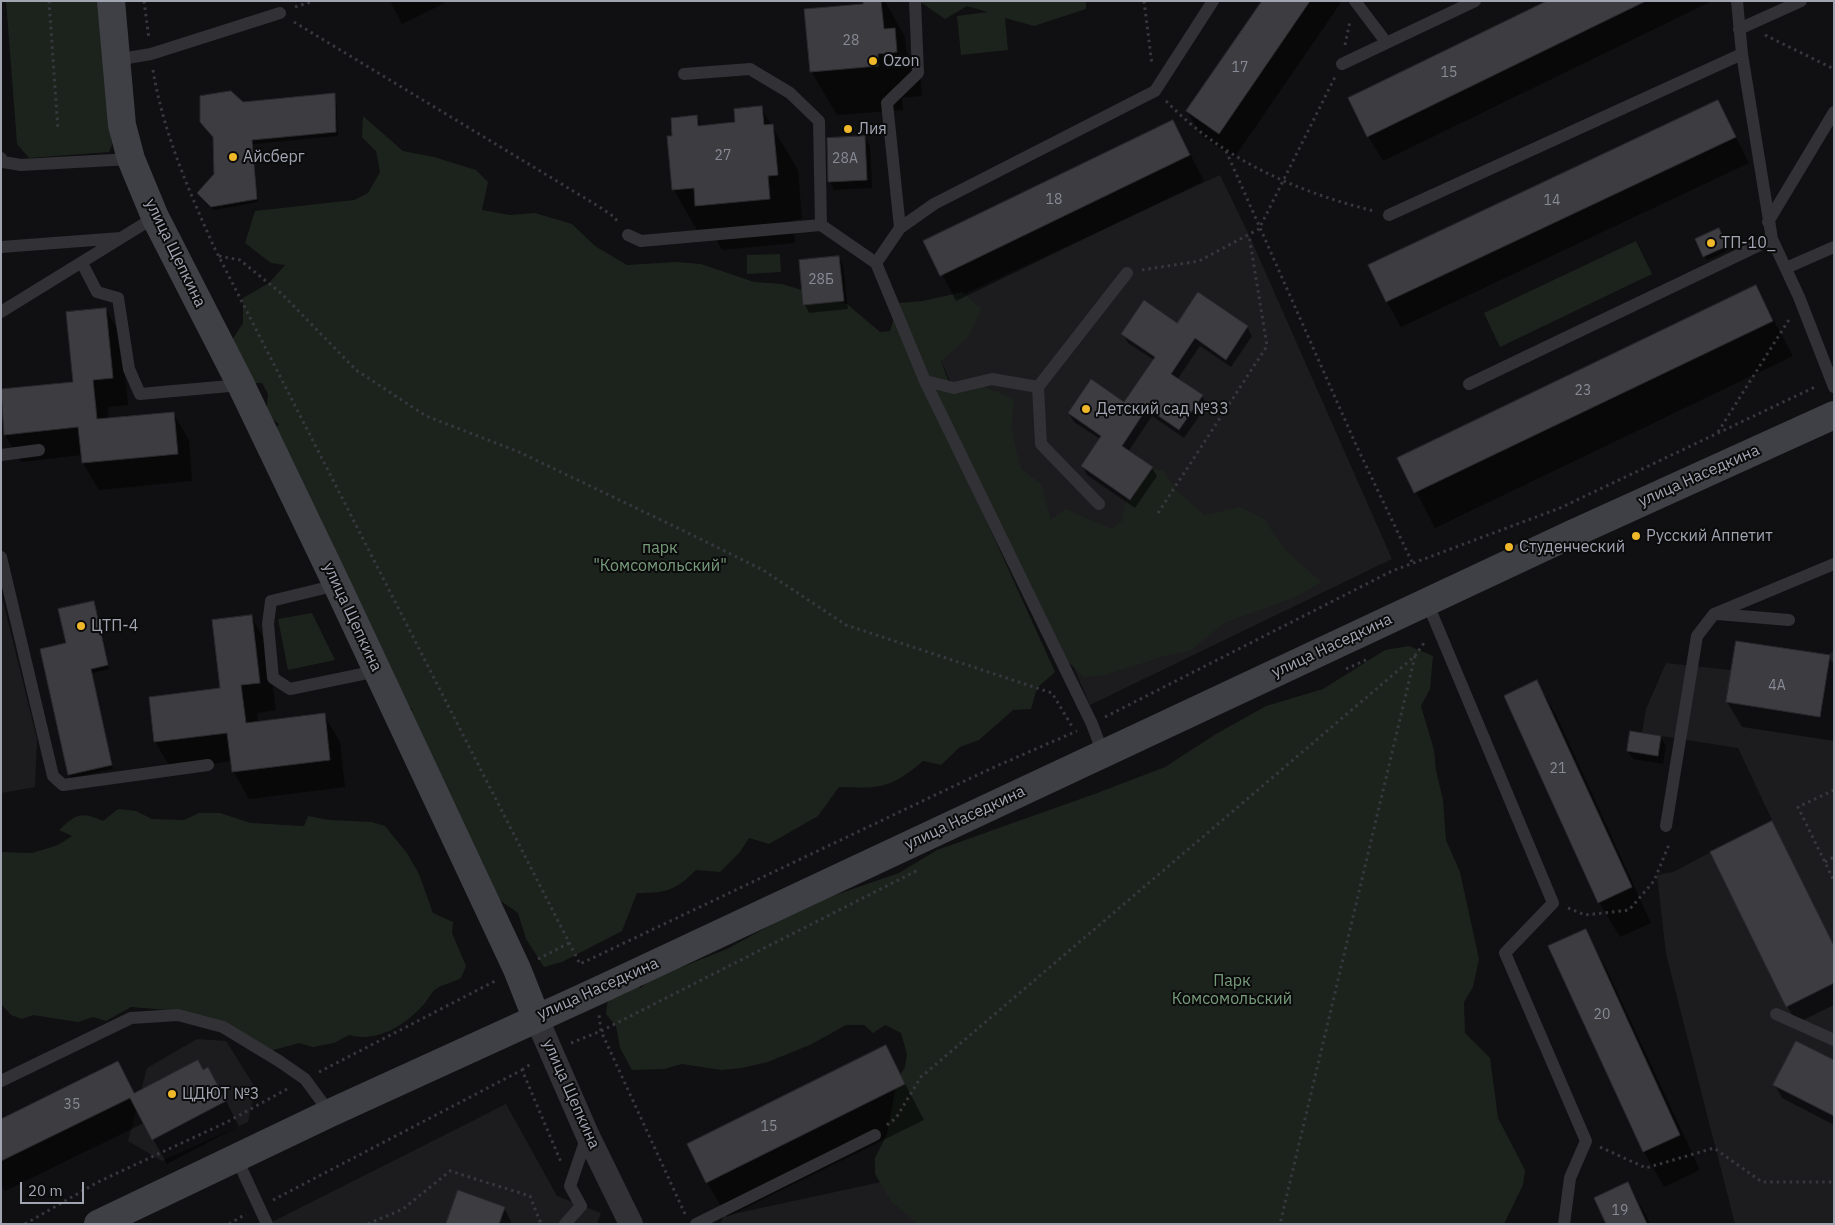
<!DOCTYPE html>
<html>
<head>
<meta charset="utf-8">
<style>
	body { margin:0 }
	#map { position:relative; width:1835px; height:1225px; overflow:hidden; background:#100f11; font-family:"IBM Plex Sans",sans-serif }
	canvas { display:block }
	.frame { position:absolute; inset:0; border:2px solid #a1a5b2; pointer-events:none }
	.scale { position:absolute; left:20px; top:1182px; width:64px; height:22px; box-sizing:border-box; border:2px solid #a1a5b2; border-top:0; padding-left:6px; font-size:15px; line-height:18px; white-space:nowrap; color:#a1a5b2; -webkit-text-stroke:4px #0b0b0c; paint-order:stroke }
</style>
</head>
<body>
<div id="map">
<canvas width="1835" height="1225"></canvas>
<div class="frame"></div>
<div class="scale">20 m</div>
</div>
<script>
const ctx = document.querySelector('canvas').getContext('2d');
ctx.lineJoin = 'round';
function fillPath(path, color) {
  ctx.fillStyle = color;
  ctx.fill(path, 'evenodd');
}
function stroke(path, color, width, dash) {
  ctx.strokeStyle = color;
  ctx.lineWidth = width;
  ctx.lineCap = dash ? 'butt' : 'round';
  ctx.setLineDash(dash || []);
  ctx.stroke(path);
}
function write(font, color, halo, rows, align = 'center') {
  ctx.font = font + ' "IBM Plex Sans",sans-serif';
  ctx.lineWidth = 4;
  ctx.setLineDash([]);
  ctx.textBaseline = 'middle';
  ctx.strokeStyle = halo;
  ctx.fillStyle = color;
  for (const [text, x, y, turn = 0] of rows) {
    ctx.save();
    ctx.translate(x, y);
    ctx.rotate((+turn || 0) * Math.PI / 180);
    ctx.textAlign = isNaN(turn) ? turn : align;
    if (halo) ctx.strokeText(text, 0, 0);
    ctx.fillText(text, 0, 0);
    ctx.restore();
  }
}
fillPath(new Path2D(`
	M 1220,175 L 1249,235 L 1392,559 L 1090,705 L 921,314 Z
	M 1,593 L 37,739 L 35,787 L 1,793 Z
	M 1831,652 L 1834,652 L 1834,1224 L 1735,1224 L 1666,954 L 1657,875 L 1673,872 L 1772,820 L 1738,748 L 1642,733 L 1646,709 L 1666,663 L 1731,670 L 1726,702 L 1830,655 Z
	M 197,1039 L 226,1041 L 255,1087 L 248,1122 L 162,1161 L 128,1141 L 147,1068 Z
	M 506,1104 L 557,1196 L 601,1213 L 597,1224 L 268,1224 Z
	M 918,1174 L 941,1224 L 720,1224 L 724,1216 Z`), '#1c1c1e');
fillPath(new Path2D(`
	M 6,1 L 99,1 L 112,145 L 109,152 L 29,158 L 17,144 Z
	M 919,1 L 1086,1 L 1086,9 L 1034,26 L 1005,18 L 1008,50 L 961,55 L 957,16 L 988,12 L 967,6 L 945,19 Z
	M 363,116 L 403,151 L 434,157 L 476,170 L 488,182 L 482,210 L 510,215 L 535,213 L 572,224 L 595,246 L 627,265 L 676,262 L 701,264 L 754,282 L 782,284 L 847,304 L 880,332 L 890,331 L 894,317 L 1055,672 L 1037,688 L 1031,709 L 1013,710 L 979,740 L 960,747 L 941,765 L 923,761 C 891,788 881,789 839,787 L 818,816 L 769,844 L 749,838 L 740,852 L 720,872 L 696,870 C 675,891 666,893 637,893 L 622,931 L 562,962 L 544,967 L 526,939 L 518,913 L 478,885 L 484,865 L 456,825 L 443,779 L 430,773 L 412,740 L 412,709 L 392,696 L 270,437 L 279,424 L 266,414 L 268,394 L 262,383 L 248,383 L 223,354 L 243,323 L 243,298 L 269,283 L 285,265 L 271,263 L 245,243 L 255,211 L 354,200 L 368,193 L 380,172 L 376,151 L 362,137 Z
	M 1636,241 L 1652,274 L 1500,347 L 1484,313 Z
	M 780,254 L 781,272 L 747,274 L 747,255 Z
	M 962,292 L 981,309 L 968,337 L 941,361 L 952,390 L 984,387 L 1014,399 L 1011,428 L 1021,469 L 1041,484 L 1051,520 L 1066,509 L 1111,529 L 1122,521 L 1129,487 L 1138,468 L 1163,470 L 1175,489 L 1204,515 L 1240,507 L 1264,519 L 1285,550 L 1321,582 L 1298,596 L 1224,623 L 1190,651 L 1168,655 L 1106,675 L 1084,677 L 1066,660 L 896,308 L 898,303 L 923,301 Z
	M 312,613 L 335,660 L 288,670 L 278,619 Z
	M 1409,646 L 1433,656 L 1430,689 L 1421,706 L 1434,750 L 1436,770 L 1443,800 L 1446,840 L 1460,872 L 1479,959 L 1473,987 L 1464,1002 L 1465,1033 L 1490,1058 L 1498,1118 L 1525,1170 L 1523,1185 L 1504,1224 L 918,1224 L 891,1201 L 875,1174 L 875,1158 L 887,1134 L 897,1080 L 905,1067 L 907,1054 L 901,1033 L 885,1025 L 873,1033 L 864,1025 L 846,1025 L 812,1044 L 768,1062 L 742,1068 L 721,1070 L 682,1064 L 664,1069 L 632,1070 L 620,1048 L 616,1026 L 606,1014 L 609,989 L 631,983 L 641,988 L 657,972 L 682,967 L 727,949 L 809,904 L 899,873 L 937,850 L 1100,792 L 1165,767 L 1216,734 L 1266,706 L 1323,689 L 1385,650 Z
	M 118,809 L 136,811 L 152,819 L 184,820 L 199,813 L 220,813 L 251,823 L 304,826 L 308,816 L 329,820 L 372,822 L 385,826 L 407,853 L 419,874 L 433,913 L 453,922 L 452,933 L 466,966 L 461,978 C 454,982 443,984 436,989 C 431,992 428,1000 424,1004 C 406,1025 377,1043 349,1035 L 334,1043 L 313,1047 L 299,1043 L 270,1051 L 179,1011 L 131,1007 L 106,1021 L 93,1017 L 78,1022 L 33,1015 L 22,1019 L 11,1015 L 1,1004 L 1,852 L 32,853 L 58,845 L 72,836 L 59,830 C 76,814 81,811 103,821 Z`), '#1c231d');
fillPath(new Path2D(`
	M 390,1 L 444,1 L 445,3 L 402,24 Z
	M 864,1 L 885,1 L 905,37 L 906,51 L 920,74 L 922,96 L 902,98 L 903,110 L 837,115 L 811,71 L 864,5 Z
	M 1263,1 L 1339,1 L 1340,4 L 1234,158 L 1202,136 L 1187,111 Z
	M 1550,1 L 1712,1 L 1383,161 L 1368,136 Z
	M 334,95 L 336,98 L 338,136 L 253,144 L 258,202 L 214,210 L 198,194 L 215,175 L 242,103 Z
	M 1718,102 L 1749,163 L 1401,327 L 1387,302 Z
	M 761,108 L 798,170 L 802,219 L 793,220 L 795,243 L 722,250 L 712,232 L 699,234 L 674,190 L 674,137 L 697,117 L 702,127 L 737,123 Z
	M 1173,121 L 1204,181 L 956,301 L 925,241 Z
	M 865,137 L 870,146 L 872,188 L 834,190 L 830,182 Z
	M 1721,234 L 1729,250 L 1707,260 L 1697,240 Z
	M 839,257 L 843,266 L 848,309 L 809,313 L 805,305 Z
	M 1756,287 L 1793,356 L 1435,528 L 1399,459 Z
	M 1198,294 L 1247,327 L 1252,336 L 1231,367 L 1200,346 L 1177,380 L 1202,396 L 1207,405 L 1184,438 L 1152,416 L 1128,452 L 1152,468 L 1157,476 L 1135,508 L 1087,475 L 1082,466 L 1100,439 L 1074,422 L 1069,413 L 1125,404 L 1154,360 L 1128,343 L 1123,334 L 1178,324 Z
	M 106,309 L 121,336 L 128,405 L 108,407 L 109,419 L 173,413 L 189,440 L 192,481 L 99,490 L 83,463 L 82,455 L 21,462 L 5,435 L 1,390 L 74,383 Z
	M 93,602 L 109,669 L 92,673 L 113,769 L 71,778 L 69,774 L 68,644 Z
	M 251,616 L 267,644 L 276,710 L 257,713 L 258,723 L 324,715 L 340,742 L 345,787 L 249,799 L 234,772 L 232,761 L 171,769 L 155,741 L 222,689 Z
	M 1829,657 L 1834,665 L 1834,741 L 1742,727 L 1727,702 Z
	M 1537,682 L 1557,717 L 1651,923 L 1620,937 L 1599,902 Z
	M 1661,738 L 1666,746 L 1663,764 L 1633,759 L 1628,751 Z
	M 1772,822 L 1834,946 L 1834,1005 L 1797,1023 L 1787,1006 Z
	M 1585,931 L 1605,966 L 1700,1170 L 1664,1187 L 1644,1152 L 1550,947 Z
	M 886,1047 L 924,1120 L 727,1217 L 707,1182 Z
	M 1834,1061 L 1834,1125 L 1782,1098 L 1775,1085 Z
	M 118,1063 L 135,1094 L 203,1071 L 222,1093 L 239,1126 L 167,1164 L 144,1123 L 5,1191 L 1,1183 L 1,1120 Z
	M 1628,1184 L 1648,1219 L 1650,1224 L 1607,1224 Z
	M 504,1208 L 511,1221 L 510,1224 L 447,1224 Z`), '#0007');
const building = new Path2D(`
	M 863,1 L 881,1 L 884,29 L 895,28 L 897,52 L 878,54 L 878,66 L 810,72 L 804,9 L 863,4 Z
	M 1262,1 L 1310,1 L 1219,134 L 1186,111 Z
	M 1547,1 L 1646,1 L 1367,137 L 1348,98 Z
	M 231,91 L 243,102 L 335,93 L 336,132 L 252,140 L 257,199 L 211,207 L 197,193 L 214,174 L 213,137 L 200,122 L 200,96 Z
	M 1718,100 L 1736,137 L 1386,302 L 1368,265 Z
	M 762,106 L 764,125 L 773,124 L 778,175 L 768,176 L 770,199 L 695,206 L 694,188 L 672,190 L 667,136 L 672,136 L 671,118 L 697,115 L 698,126 L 735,122 L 734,109 Z
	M 1173,120 L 1190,155 L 940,276 L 923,241 Z
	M 865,136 L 867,180 L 828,182 L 827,138 Z
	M 1719,228 L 1727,246 L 1703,257 L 1695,239 Z
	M 839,256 L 844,301 L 803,305 L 799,260 Z
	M 1756,285 L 1773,321 L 1414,493 L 1397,458 Z
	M 1198,292 L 1248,326 L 1226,360 L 1195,338 L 1171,374 L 1203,395 L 1179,430 L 1147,408 L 1122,446 L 1153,467 L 1130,500 L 1081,466 L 1101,436 L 1068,413 L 1091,379 L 1124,402 L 1155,357 L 1121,334 L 1144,300 L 1177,323 Z
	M 106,308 L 113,378 L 93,380 L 97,419 L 174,412 L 178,454 L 82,463 L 78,427 L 4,435 L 1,389 L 73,382 L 66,312 Z
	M 94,601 L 108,665 L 91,669 L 112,765 L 68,775 L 40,649 L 66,643 L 58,609 Z
	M 252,615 L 260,683 L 241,685 L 246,723 L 325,713 L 330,760 L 232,772 L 227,733 L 154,742 L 149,697 L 220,688 L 212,620 Z
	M 1736,641 L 1830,655 L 1820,717 L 1726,702 Z
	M 1537,680 L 1632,887 L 1598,903 L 1504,696 Z
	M 1630,731 L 1661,736 L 1658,756 L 1627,751 Z
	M 1772,821 L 1834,946 L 1834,983 L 1786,1007 L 1710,852 Z
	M 1586,929 L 1680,1135 L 1643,1152 L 1548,946 Z
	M 1796,1041 L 1834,1060 L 1834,1116 L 1773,1085 Z
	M 886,1045 L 905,1084 L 706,1183 L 687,1144 Z
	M 198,1060 L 203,1070 L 208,1067 L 226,1101 L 152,1140 L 130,1098 L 1,1161 L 1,1119 L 118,1061 L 134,1093 Z
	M 1628,1182 L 1647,1224 L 1606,1224 L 1594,1198 Z
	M 458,1190 L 505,1207 L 499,1224 L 446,1224 Z`);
fillPath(building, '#3c3c41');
stroke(building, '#2a292d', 1);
stroke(new Path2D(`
	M 49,1 L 58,130
	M 144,1 L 149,39
	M 1144,1 L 1152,65
	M 295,7 L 314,1
	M 294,22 L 598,206 L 613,216 L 618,222
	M 1765,35 L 1834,69
	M 1345,45 L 1350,21
	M 153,70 C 163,132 189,191 214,247 L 580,964 L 992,768 L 1077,731
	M 1166,101 C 1222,159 1297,192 1374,211
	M 1226,151 L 1357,447 L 1412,562
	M 219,256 L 240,260 L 282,294 L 356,370 L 426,416 L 519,452 L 682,530 L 763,570 L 846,625 L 1052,693 L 1073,728
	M 1142,270 L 1199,261 L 1259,229 L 1335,77
	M 1718,432 L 1790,318
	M 1158,513 L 1267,346 L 1249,235
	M 1415,656 L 1426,640
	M 1346,669 L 1368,659
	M 1105,717 L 1392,571 L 1560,508 L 1817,386
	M 1834,790 L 1798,807 L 1834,881
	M 1825,862 L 1834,857
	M 1568,908 L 1585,915 L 1629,910 L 1654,881 L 1670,842
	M 538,959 L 569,943
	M 571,1043 L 601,1031 L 599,1015
	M 522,1070 L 532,1063
	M 319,1072 L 497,980
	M 887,1125 L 896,1118 L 921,1077 L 1415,656 L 1280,1224
	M 1600,1147 L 1646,1168 L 1714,1148 L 1762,1182 L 1834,1182
	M 273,1200 L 522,1070 L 561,1162
	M 685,1214 L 601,1031 L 920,869
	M 25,1224 L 98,1182 L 227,1122 L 289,1088
	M 229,1224 L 246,1214
	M 368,1224 L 403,1209 L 450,1171 L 530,1196 L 541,1224`), '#37383d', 3, [2.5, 4]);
stroke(new Path2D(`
	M 1355,1 L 1386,42
	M 1737,1 L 1742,54 L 1772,239 L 1799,297 L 1834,387
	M 1739,29 L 1801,1
	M 115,60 L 151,54 L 280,13
	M 1342,64 L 1475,1
	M 684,74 L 750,69 L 790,93 L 819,121 L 821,225 L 876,263 L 900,228 L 934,204 L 1155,91 L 1213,1
	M 1,158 L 3,162 L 21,165 L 131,159
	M 1389,215 L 1742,54
	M 1768,222 L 1834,112
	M 900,228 L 887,103 L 918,73 L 915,1
	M 628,235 L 641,241 L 821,225
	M 1,247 L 121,238
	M 82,263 L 97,292 L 118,298 L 129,369 L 140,394 L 241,385
	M 876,263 L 925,381 L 1092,724 L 1103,753
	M 1786,268 L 1834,247
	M 1,312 L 155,217
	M 925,381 L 954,388 L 992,379 L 1038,387 L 1041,444 L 1099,504
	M 1469,384 L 1772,239
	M 1038,387 L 1127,273
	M 1,455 L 39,450
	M 1,557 L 53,776 L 63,785 L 208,765
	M 337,585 L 271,601 L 268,624 L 273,678 L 290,689 L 377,671
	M 1427,602 L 1553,903 L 1505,953 L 1586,1141 L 1570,1178 L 1564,1224
	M 1717,614 L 1789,620
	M 1666,826 L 1697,636 L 1714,614 L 1834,564
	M 1776,1014 L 1834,1040
	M 1,1081 L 131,1018 L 178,1015 L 223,1027 L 279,1061 L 305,1079 L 330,1113
	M 237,1159 L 267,1224
	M 565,1224 L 581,1206 L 570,1186 L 587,1136
	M 696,1224 L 875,1135`), '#313136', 12);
stroke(new Path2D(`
	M 536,1017 L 587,1134 L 631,1224`), '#313136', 24);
stroke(new Path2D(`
	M 111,1 L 122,125 L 131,159 L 155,217 L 241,385 L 337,585 L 517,969 L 536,1017
	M 98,1224 L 330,1113 L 595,992 L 1572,534 L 1834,415`), '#3f4046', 28);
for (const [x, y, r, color] of [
	[873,61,5,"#eeb82a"],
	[848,129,5,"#eeb82a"],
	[233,157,5,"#eeb82a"],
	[1711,243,5,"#eeb82a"],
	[1086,409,5,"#eeb82a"],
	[1636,536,5,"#eeb82a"],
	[1509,547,5,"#eeb82a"],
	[81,626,5,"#eeb82a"],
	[172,1094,5,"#eeb82a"]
]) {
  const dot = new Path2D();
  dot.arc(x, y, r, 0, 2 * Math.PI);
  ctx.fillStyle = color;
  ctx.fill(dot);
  stroke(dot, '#0b0b0c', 2);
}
write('14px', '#888b96', null, [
	["28",851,41],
	["17",1240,68],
	["15",1449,73],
	["27",723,156],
	["28А",845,159],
	["18",1054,200],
	["14",1552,201],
	["28Б",821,280],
	["23",1583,391],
	["4А",1777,686],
	["21",1558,769],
	["20",1602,1015],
	["35",72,1105],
	["15",769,1127],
	["19",1620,1211]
]);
write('16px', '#a1a5b2', '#0b0b0c', [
	["Ozon",883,61],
	["Лия",858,129],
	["Айсберг",243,157],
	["ТП-10_",1721,243],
	["Детский сад №33",1096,409],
	["Русский Аппетит",1646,536],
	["Студенческий",1519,547],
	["ЦТП-4",91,626],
	["ЦДЮТ №3",182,1094]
], 'left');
write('16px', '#a1a5b2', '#0b0b0c', [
	["улица Щепкина",175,253,64],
	["улица Наседкина",1699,476,-24],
	["улица Щепкина",352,617,65],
	["улица Наседкина",1332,646,-25],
	["улица Наседкина",965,818,-25],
	["улица Наседкина",598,989,-24],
	["улица Щепкина",571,1094,66]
]);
write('16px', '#789d7c', '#0b0b0c', [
	["парк",660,548],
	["\"Комсомольский\"",660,566],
	["Парк",1232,981],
	["Комсомольский",1232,999]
]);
</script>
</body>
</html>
